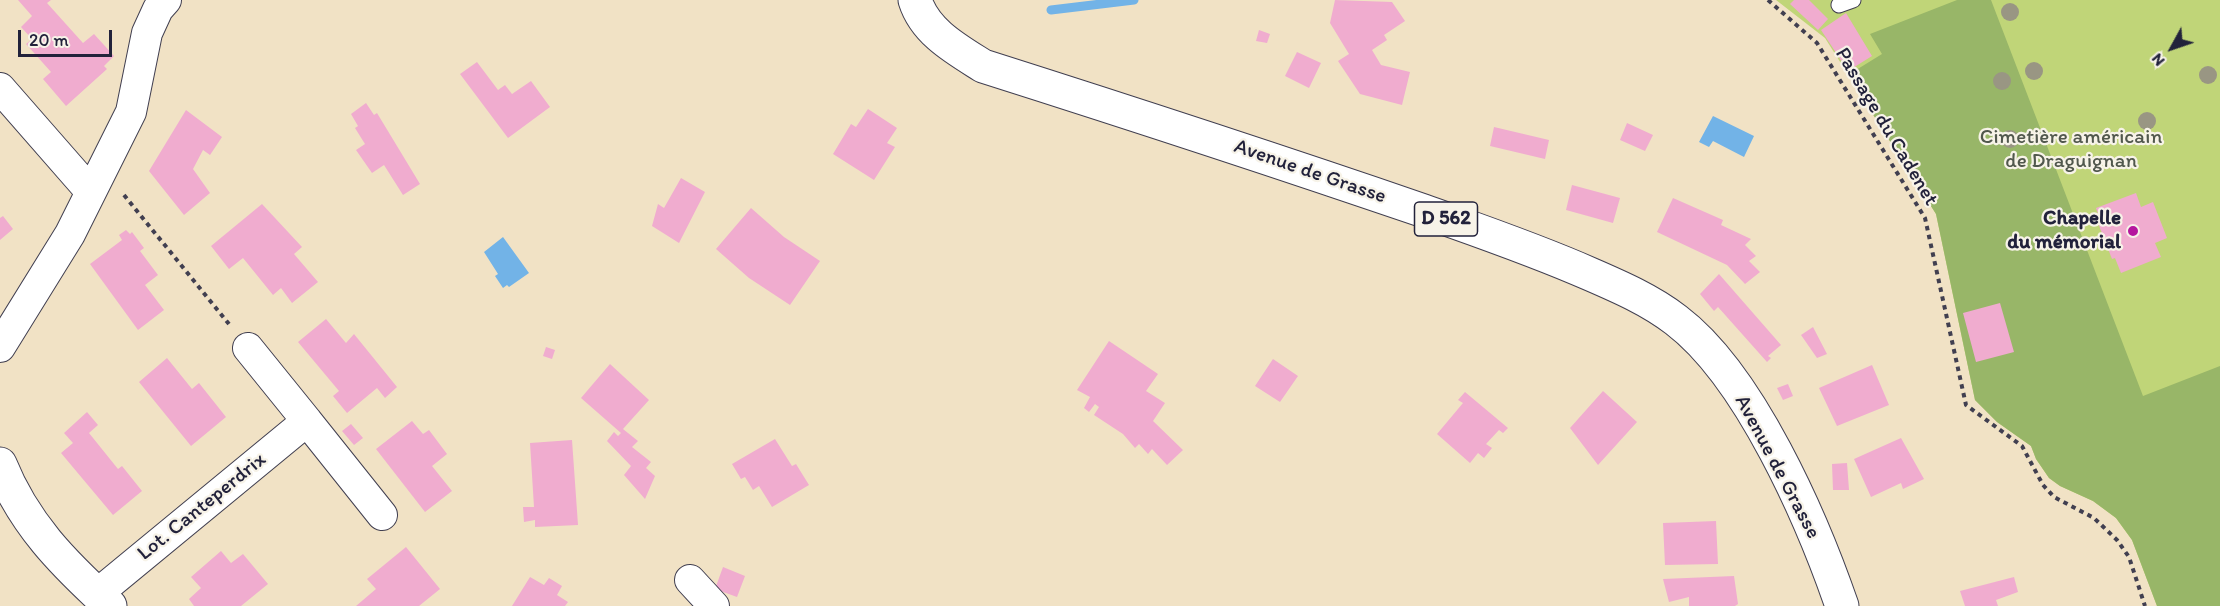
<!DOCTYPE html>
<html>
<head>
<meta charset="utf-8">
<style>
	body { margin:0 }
	#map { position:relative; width:2220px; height:606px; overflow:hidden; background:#f1e2c5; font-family:Itim,sans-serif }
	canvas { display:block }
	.north { position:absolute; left:2142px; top:18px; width:60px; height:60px; -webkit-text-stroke:4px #f7f3e8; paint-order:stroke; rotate:230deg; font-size:16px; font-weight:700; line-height:24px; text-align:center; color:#22223b }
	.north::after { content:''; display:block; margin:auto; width:21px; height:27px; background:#22223b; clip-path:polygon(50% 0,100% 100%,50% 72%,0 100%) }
	.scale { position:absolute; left:18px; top:30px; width:94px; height:27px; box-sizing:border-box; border:3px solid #22223b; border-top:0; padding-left:8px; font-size:18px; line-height:21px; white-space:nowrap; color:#22223b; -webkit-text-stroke:4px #f7f3e8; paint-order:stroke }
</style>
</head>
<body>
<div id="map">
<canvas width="2220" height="606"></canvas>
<div class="north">N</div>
<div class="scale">20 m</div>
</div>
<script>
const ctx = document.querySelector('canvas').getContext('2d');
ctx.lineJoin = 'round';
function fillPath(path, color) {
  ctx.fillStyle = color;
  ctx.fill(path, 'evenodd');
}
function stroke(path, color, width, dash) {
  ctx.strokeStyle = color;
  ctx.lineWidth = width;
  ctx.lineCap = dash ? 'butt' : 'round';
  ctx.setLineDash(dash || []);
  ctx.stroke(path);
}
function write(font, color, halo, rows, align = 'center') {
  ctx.font = font + ' Itim,sans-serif';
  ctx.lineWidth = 4.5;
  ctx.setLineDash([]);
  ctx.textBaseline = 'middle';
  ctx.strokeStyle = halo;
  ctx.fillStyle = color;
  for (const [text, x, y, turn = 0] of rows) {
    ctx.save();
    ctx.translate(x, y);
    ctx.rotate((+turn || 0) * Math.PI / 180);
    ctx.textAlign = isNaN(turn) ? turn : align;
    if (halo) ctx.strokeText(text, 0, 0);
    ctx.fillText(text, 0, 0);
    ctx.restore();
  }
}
fillPath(new Path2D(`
	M 1776,0 L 2220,0 L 2220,606 L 2157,606 L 2132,540 L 2116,518 L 2093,501 L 2060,486 L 2049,478 L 2036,459 L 2031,446 L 1997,422 L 1975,400 L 1936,214 L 1825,38 Z`), '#c0d578');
fillPath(new Path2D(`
	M 1957,0 L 1991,0 L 2143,396 L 2220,366 L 2220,606 L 2157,606 L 2132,540 L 2116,518 L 2093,501 L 2060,486 L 2049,478 L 2036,459 L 2031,446 L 1997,422 L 1975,400 L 1936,214 L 1848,75 L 1882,54 L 1870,34 Z`), '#98b668');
fillPath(new Path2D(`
	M 1713,116 L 1754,136 L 1744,157 L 1713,141 L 1709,147 L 1699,142 Z
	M 503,237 L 529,273 L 509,287 L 507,285 L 503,288 L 495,276 L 498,274 L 484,252 Z`), '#72b3e7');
stroke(new Path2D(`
	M 1051,10 L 1134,0`), '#72b3e7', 9);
fillPath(new Path2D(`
	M 18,0 L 51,0 L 47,3 L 83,43 L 94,34 L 114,56 L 104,66 L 107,69 L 66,106 L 43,79 L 51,72 L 26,44 L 32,39 L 21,27 L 32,16 Z
	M 1335,0 L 1392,2 L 1405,21 L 1384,35 L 1387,40 L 1372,50 L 1381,65 L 1410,72 L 1402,105 L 1360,94 L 1338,61 L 1349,54 L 1330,23 Z
	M 1794,0 L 1809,0 L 1828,19 L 1818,30 L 1790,4 Z
	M 1846,13 L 1872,56 L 1848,71 L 1821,30 Z
	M 1259,30 L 1270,34 L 1267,43 L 1256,41 Z
	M 1297,52 L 1321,63 L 1309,88 L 1285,76 Z
	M 477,62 L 498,90 L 505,85 L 512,94 L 531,81 L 550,107 L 508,138 L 460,74 Z
	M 366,103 L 374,115 L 377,113 L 420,184 L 403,195 L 384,165 L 372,173 L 356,150 L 365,144 L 355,128 L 358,126 L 351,114 Z
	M 868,109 L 897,128 L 887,143 L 895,147 L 874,180 L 833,154 L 851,124 L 856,127 Z
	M 186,110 L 222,137 L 210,155 L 203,150 L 193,169 L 210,193 L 184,215 L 149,171 Z
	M 1627,123 L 1653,135 L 1645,151 L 1620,140 Z
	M 1494,127 L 1549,140 L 1545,159 L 1490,146 Z
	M 681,178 L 705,192 L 679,243 L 652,226 L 658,204 L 664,208 Z
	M 1572,185 L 1620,198 L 1613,223 L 1566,210 Z
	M 2136,193 L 2141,207 L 2153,202 L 2167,238 L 2155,243 L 2161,257 L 2121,273 L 2115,258 L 2112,259 L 2098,223 L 2101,222 L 2096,208 Z
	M 1673,198 L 1723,220 L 1721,225 L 1751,239 L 1745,245 L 1756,256 L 1749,261 L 1760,272 L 1745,284 L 1727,265 L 1657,232 Z
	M 262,204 L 302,247 L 294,254 L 318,282 L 292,303 L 281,288 L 273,295 L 243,258 L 229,269 L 211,246 Z
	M 751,208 L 784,237 L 820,261 L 790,305 L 749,278 L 716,249 Z
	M 3,216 L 13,229 L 0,240 L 0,218 Z
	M 126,230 L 130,234 L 132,232 L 144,248 L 140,251 L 158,275 L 145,285 L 164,310 L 138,330 L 90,264 L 122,240 L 119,235 Z
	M 1719,274 L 1781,345 L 1768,356 L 1771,358 L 1767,362 L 1718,307 L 1714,311 L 1700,294 Z
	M 2000,303 L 2014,352 L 1976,362 L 1963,313 Z
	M 326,319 L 346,343 L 354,334 L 397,387 L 385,398 L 377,388 L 347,413 L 333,396 L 339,391 L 298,342 Z
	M 1813,327 L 1827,354 L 1817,358 L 1801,335 Z
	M 1109,341 L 1158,374 L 1146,391 L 1165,403 L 1153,421 L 1183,450 L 1167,465 L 1152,449 L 1148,454 L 1139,444 L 1135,448 L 1123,434 L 1094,415 L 1099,407 L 1095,404 L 1089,412 L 1084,408 L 1090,397 L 1077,390 Z
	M 546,347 L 555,350 L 552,359 L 543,356 Z
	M 167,358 L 192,389 L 199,383 L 226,417 L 191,446 L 139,382 Z
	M 1273,359 L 1298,376 L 1280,402 L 1255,386 Z
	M 610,364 L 649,400 L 623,429 L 638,441 L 632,447 L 651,462 L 646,468 L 655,476 L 645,499 L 624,475 L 631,466 L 607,441 L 614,432 L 618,436 L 621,433 L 581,398 Z
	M 1872,365 L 1889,405 L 1837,426 L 1819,388 Z
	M 1788,384 L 1793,396 L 1783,400 L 1777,388 Z
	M 1603,391 L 1637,422 L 1598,465 L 1570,428 Z
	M 1465,392 L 1508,428 L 1503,433 L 1499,430 L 1486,444 L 1492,448 L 1484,458 L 1478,453 L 1470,463 L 1437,434 L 1463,403 L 1458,400 Z
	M 87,412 L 98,425 L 89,433 L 118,469 L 122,466 L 142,491 L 113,515 L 61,453 L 73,443 L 64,433 Z
	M 412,421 L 423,434 L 429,430 L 447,454 L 432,466 L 452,491 L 425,512 L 376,449 Z
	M 351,424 L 363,438 L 354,445 L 342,431 Z
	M 1901,438 L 1924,479 L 1903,489 L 1901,483 L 1871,497 L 1854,459 Z
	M 775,439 L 792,466 L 796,464 L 809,485 L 772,507 L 759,486 L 753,490 L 745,477 L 741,479 L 732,464 Z
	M 572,440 L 578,525 L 535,527 L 535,520 L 524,522 L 523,507 L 534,507 L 530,443 Z
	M 1847,463 L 1849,490 L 1833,490 L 1832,464 Z
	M 1716,521 L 1718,564 L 1665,565 L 1663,523 Z
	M 406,547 L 440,589 L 419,606 L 356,606 L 376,589 L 367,579 Z
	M 221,551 L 231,563 L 243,554 L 268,584 L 241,606 L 194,606 L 189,599 L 201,588 L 191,577 Z
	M 723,567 L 745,576 L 737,597 L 715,589 Z
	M 1734,576 L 1738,604 L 1735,606 L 1689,606 L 1689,597 L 1669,602 L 1663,579 Z
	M 530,577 L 544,585 L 549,578 L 562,586 L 557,595 L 568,602 L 565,606 L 512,606 Z
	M 2014,577 L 2018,592 L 1996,600 L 1998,606 L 1965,606 L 1960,591 Z`), '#f0accf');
const lane = new Path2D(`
	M 1839,5 L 1853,0`);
const street = new Path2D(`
	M 0,88 L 91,192
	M 0,347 L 70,234 L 131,112 L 147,33 L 158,9 L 166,0
	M 248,348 L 307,421
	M 690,580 L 714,606
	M 97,594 L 307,421 L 382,515`);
const secondary = new Path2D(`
	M 0,464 C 24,524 63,563 110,606`);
const primary = new Path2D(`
	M 915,0 C 925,32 956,49 983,66 C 1131,113 1278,161 1424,211 C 1480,231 1536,250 1590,274 C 1620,287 1650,300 1676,320 C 1750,376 1812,519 1842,606`);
stroke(lane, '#413f50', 17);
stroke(street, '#413f50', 32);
stroke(secondary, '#413f50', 35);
stroke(primary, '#413f50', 35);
stroke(new Path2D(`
	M 1768,0 L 1817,43 L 1925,218 L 1966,405 L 2022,446 L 2043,485 L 2054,497 L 2094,518 L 2117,540 L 2129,557 L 2145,606
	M 124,195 L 229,324`), '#413f50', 4, [4.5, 4.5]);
stroke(lane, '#fff', 15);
stroke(street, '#fff', 30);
stroke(secondary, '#fff', 33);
stroke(primary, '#fff', 33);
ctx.fillStyle = '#999683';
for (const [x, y] of [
	[2010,12],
	[2034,71],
	[2208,75],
	[2002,81],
	[2147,121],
	[2010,139]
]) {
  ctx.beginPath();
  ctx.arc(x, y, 9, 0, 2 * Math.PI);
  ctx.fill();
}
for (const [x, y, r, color] of [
	[2133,231,6,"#b5179e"]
]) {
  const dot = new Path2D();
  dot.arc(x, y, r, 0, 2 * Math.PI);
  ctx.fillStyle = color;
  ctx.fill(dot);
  stroke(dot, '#f7f3e8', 2);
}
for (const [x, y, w] of [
	[1446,219,63]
]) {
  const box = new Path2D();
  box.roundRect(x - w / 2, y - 17, w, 34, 4.5);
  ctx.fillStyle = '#f7f3e8';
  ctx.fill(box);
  stroke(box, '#22223b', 1.5);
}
write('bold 20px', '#22223b', null, [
	["D 562",1446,219]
]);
write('21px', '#22223b', '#f7f3e8', [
	["Passage du Cadenet",1886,127,59],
	["Avenue de Grasse",1310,172,19],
	["Avenue de Grasse",1777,467,62],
	["Lot. Canteperdrix",202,507,-39]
]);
write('21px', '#51584d', '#f7f3e8', [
	["Cimetière américain",2071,138],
	["de Draguignan",2071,162]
]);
write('bold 21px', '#22223b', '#f7f3e8', [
	["Chapelle",2121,219],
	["du mémorial",2121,243]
], 'right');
</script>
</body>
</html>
